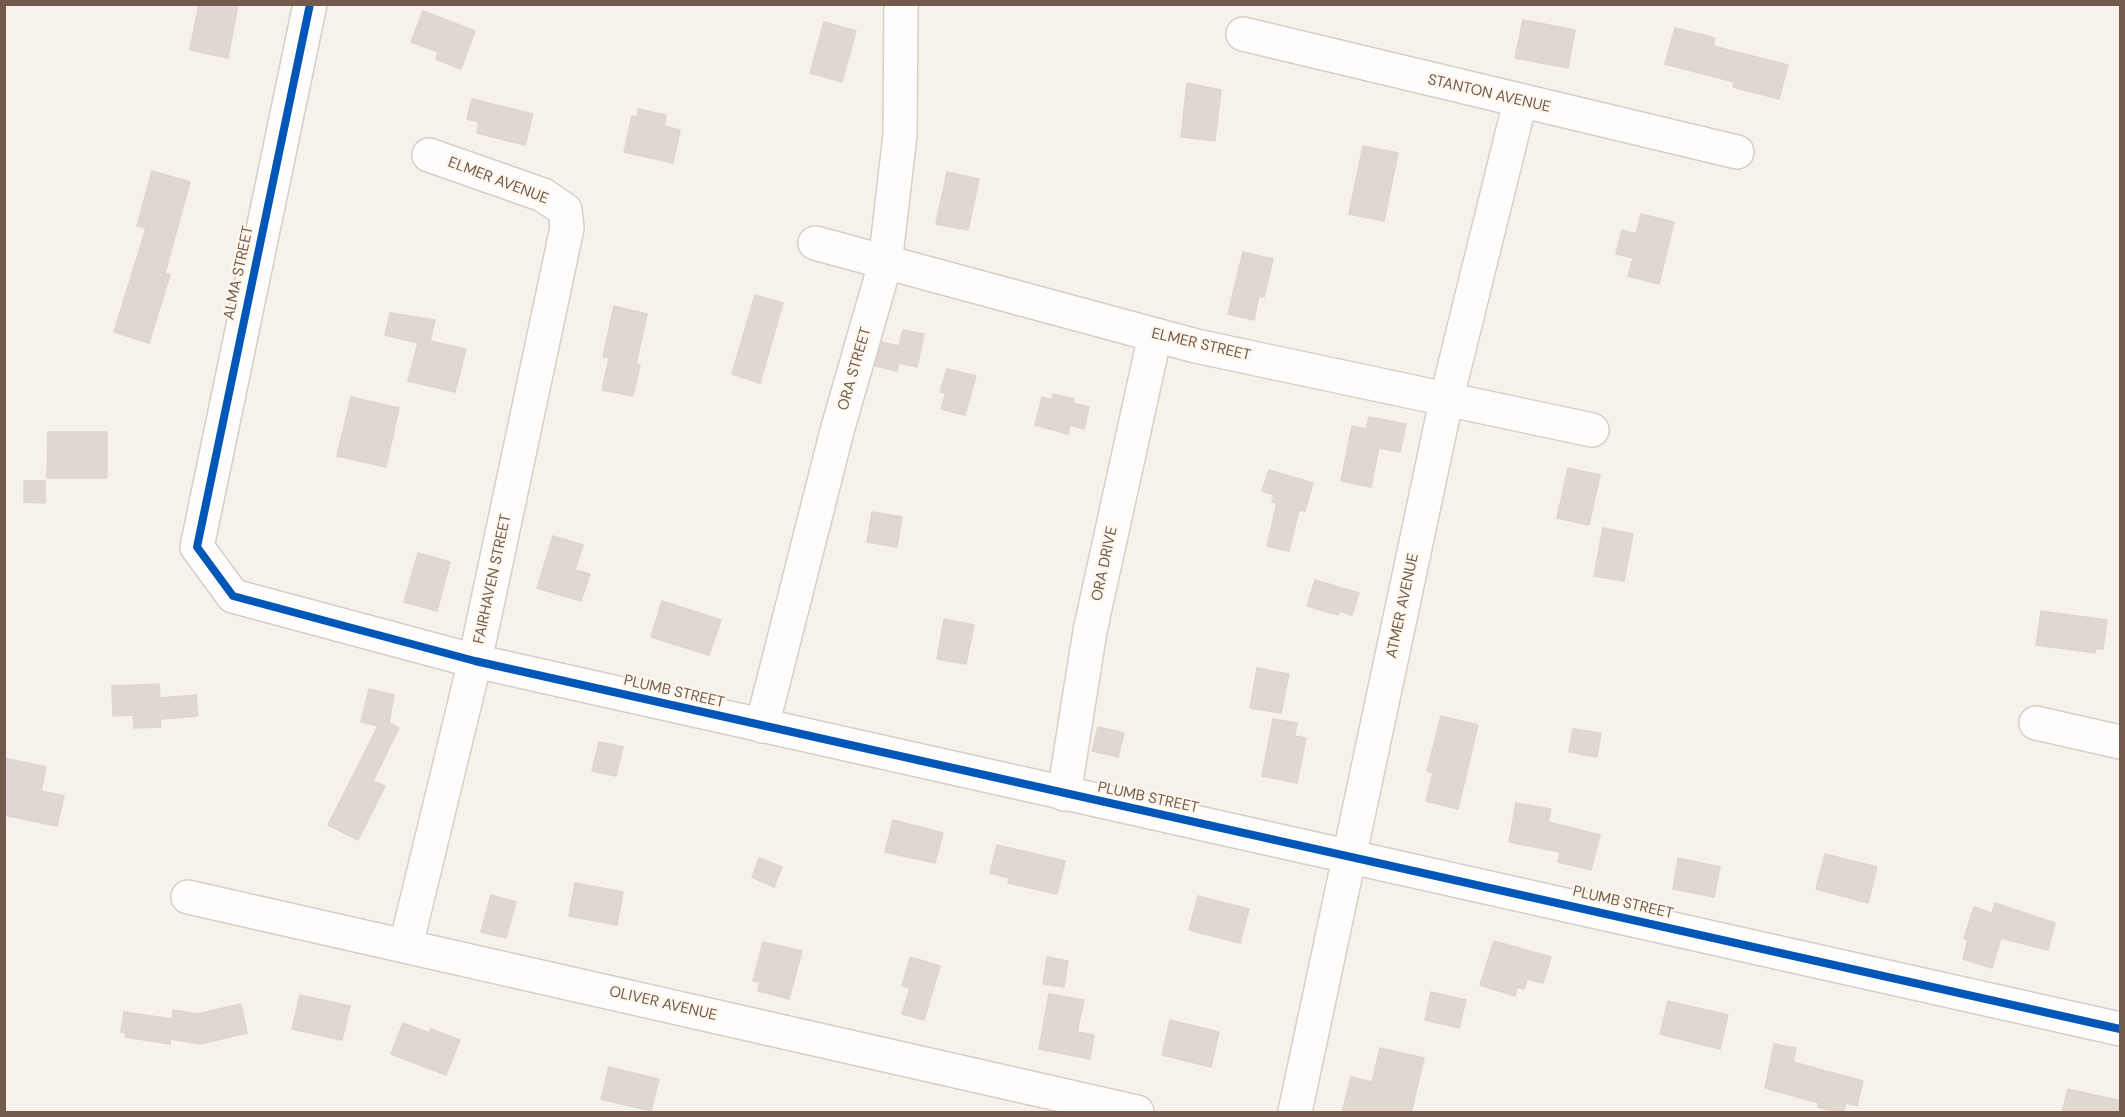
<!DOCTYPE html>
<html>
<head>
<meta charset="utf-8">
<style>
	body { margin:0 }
	#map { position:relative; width:2125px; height:1117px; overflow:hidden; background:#f6f2eb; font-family:"DM Sans",sans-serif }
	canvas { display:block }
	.frame { position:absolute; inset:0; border:6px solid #735a4c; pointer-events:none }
</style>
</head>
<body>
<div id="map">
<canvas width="2125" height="1117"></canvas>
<div class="frame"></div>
</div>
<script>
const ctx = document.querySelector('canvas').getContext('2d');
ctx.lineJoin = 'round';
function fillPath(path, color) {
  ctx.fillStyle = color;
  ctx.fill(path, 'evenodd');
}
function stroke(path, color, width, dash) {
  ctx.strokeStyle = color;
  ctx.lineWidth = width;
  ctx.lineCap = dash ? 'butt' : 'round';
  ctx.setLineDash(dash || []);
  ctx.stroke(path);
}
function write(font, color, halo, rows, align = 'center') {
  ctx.font = font + ' "DM Sans",sans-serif';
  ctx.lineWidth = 4.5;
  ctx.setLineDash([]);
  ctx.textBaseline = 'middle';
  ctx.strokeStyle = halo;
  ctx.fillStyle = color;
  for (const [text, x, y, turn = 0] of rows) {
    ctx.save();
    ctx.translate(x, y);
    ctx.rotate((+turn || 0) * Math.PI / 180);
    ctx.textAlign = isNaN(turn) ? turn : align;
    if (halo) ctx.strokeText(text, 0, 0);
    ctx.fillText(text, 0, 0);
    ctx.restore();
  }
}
const building = new Path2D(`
	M 199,4 L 238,4 L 228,58 L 190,50 Z
	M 423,11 L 475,31 L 461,69 L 436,59 L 438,52 L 411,42 Z
	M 1523,20 L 1575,30 L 1568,68 L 1515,58 Z
	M 824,22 L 856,31 L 842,82 L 810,73 Z
	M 1675,28 L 1715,38 L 1713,46 L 1788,65 L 1779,99 L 1733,87 L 1734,82 L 1665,64 Z
	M 1187,83 L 1221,90 L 1215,141 L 1181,137 Z
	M 472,99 L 533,114 L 525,145 L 477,133 L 479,122 L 467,119 Z
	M 638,109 L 666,115 L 664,126 L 680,130 L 673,163 L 624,152 L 632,116 L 637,117 Z
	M 1363,146 L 1398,153 L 1384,221 L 1349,214 Z
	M 152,171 L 190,182 L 165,273 L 170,275 L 149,343 L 114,332 L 146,228 L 137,226 Z
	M 947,172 L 979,179 L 968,230 L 936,224 Z
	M 1641,214 L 1674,222 L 1659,284 L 1628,276 L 1633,258 L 1616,254 L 1622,230 L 1636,234 Z
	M 1243,252 L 1273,259 L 1264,297 L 1259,296 L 1254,320 L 1228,314 Z
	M 755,295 L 783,303 L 760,383 L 732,374 Z
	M 614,306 L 647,314 L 636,364 L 640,365 L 633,396 L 602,390 L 609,358 L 603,357 Z
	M 390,313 L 435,320 L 430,341 L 466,349 L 455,392 L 408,381 L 418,343 L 385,335 Z
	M 903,330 L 924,334 L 917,367 L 899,363 L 897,371 L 875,366 L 882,342 L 899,346 Z
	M 947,369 L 976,376 L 965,415 L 941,409 L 946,393 L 940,392 Z
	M 1053,394 L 1074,399 L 1073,403 L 1089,407 L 1084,429 L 1070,425 L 1068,434 L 1035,425 L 1042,397 L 1052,400 Z
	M 351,397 L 399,408 L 386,467 L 337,456 Z
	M 1369,417 L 1406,424 L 1400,452 L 1379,448 L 1371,487 L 1341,481 L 1352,426 L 1366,429 Z
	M 48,432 L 107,432 L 107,478 L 47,478 Z
	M 1568,468 L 1600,475 L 1589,525 L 1557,518 Z
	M 1269,470 L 1313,483 L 1305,511 L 1299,510 L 1289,551 L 1267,546 L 1277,503 L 1272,502 L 1274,495 L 1262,491 Z
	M 24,481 L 45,481 L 45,503 L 24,502 Z
	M 872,512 L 902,517 L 897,547 L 867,542 Z
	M 1603,528 L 1633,534 L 1624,581 L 1594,576 Z
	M 553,536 L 583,545 L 575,570 L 590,574 L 581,601 L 537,588 Z
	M 418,553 L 450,562 L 437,611 L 404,602 Z
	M 1315,580 L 1359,593 L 1352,615 L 1339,611 L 1338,615 L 1307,606 Z
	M 662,601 L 721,620 L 709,655 L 651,637 Z
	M 2041,611 L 2107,620 L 2103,649 L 2096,648 L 2095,653 L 2036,645 Z
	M 944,619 L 974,625 L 966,664 L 937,659 Z
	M 1257,668 L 1289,674 L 1281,713 L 1250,708 Z
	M 159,684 L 160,698 L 196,695 L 198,716 L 160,719 L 161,727 L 134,728 L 133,715 L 113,716 L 112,686 Z
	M 369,689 L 394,695 L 389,723 L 399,728 L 373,781 L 385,786 L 358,840 L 328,825 L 378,726 L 361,722 Z
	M 1441,716 L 1478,725 L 1458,809 L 1426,801 L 1433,773 L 1427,771 Z
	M 1273,719 L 1297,723 L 1295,736 L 1306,738 L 1297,783 L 1262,776 Z
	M 1098,727 L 1124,733 L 1118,757 L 1092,751 Z
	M 1573,729 L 1601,733 L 1597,757 L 1569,752 Z
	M 599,742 L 623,747 L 616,776 L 592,771 Z
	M 4,758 L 46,767 L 41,791 L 64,796 L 57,826 L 4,815 Z
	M 1516,803 L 1551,809 L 1548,822 L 1600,835 L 1591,870 L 1558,862 L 1560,852 L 1509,842 Z
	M 893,820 L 943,833 L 935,863 L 885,852 Z
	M 997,845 L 1065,861 L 1057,894 L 1008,883 L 1009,878 L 990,873 Z
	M 1825,854 L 1877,867 L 1868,903 L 1816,889 Z
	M 759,858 L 782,867 L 774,887 L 752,877 Z
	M 1678,858 L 1720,867 L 1714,897 L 1673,889 Z
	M 575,883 L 623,892 L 617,925 L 569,916 Z
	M 491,895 L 516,902 L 506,938 L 481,932 Z
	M 1198,896 L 1249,909 L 1240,943 L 1189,930 Z
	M 1995,903 L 2055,923 L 2048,950 L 2001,938 L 1992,968 L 1963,959 L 1968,940 L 1964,938 L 1974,907 L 1992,913 Z
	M 1494,941 L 1551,957 L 1543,983 L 1527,979 L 1524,989 L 1517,987 L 1515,996 L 1480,985 Z
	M 763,942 L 802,951 L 789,999 L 758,991 L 760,982 L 753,981 Z
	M 910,957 L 940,966 L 924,1020 L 902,1014 L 910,988 L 902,986 Z
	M 1047,957 L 1068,961 L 1064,987 L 1043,984 Z
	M 1431,992 L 1466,1000 L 1459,1028 L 1425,1020 Z
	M 1049,994 L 1084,1000 L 1077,1032 L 1094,1035 L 1090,1059 L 1039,1049 Z
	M 300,995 L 350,1006 L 342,1040 L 292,1029 Z
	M 1668,1001 L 1728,1015 L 1720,1049 L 1660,1034 Z
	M 241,1004 L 247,1033 L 200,1044 L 171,1039 L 170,1044 L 125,1037 L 126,1033 L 121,1032 L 124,1012 L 172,1019 L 173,1010 L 197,1014 Z
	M 1170,1020 L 1219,1032 L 1211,1067 L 1162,1055 Z
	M 403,1023 L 429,1033 L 431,1029 L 460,1040 L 446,1075 L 391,1054 Z
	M 1774,1044 L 1796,1048 L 1793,1062 L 1863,1081 L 1857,1106 L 1846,1103 L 1843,1113 L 1838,1113 L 1818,1107 L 1819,1103 L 1765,1088 Z
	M 1380,1048 L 1424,1058 L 1411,1113 L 1342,1113 L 1351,1077 L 1372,1082 Z
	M 609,1067 L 659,1079 L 651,1111 L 601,1099 Z
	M 2068,1089 L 2121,1101 L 2121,1113 L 2062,1113 Z`);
fillPath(building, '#e0d8d0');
stroke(building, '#dfd5ce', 1.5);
const minor = new Path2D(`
	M 310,4 L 197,547 L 233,596 L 475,661 L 2120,1029
	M 1243,34 L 1737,152
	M 815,243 L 1196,346 L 1592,430
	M 2036,723 L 2120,742
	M 762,726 L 837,431 L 885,264 L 900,135 L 901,4
	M 1064,794 L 1090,631 L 1155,335
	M 188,897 L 1137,1112
	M 406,945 L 475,661 L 567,228 L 565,210 L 543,195 L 429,155
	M 1295,1112 L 1447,397 L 1520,102`);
stroke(minor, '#d5cfc9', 36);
stroke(minor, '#fefdfc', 33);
stroke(new Path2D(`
	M 310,4 L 197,547 L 233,596 L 475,661 L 2120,1029`), '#0057b8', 8);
write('15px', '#735a4c', '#fef7ed', [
	["STANTON AVENUE",1489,94,13],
	["ELMER AVENUE",498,181,21],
	["ALMA STREET",239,273,-78],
	["ELMER STREET",1201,345,13],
	["ORA STREET",855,369,-74],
	["ORA DRIVE",1105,564,-78],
	["FAIRHAVEN STREET",493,579,-78],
	["ATMER AVENUE",1403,606,-78],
	["PLUMB STREET",674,692,13],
	["PLUMB STREET",1148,798,12],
	["PLUMB STREET",1623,903,13],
	["OLIVER AVENUE",663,1004,13]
]);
</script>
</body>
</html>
